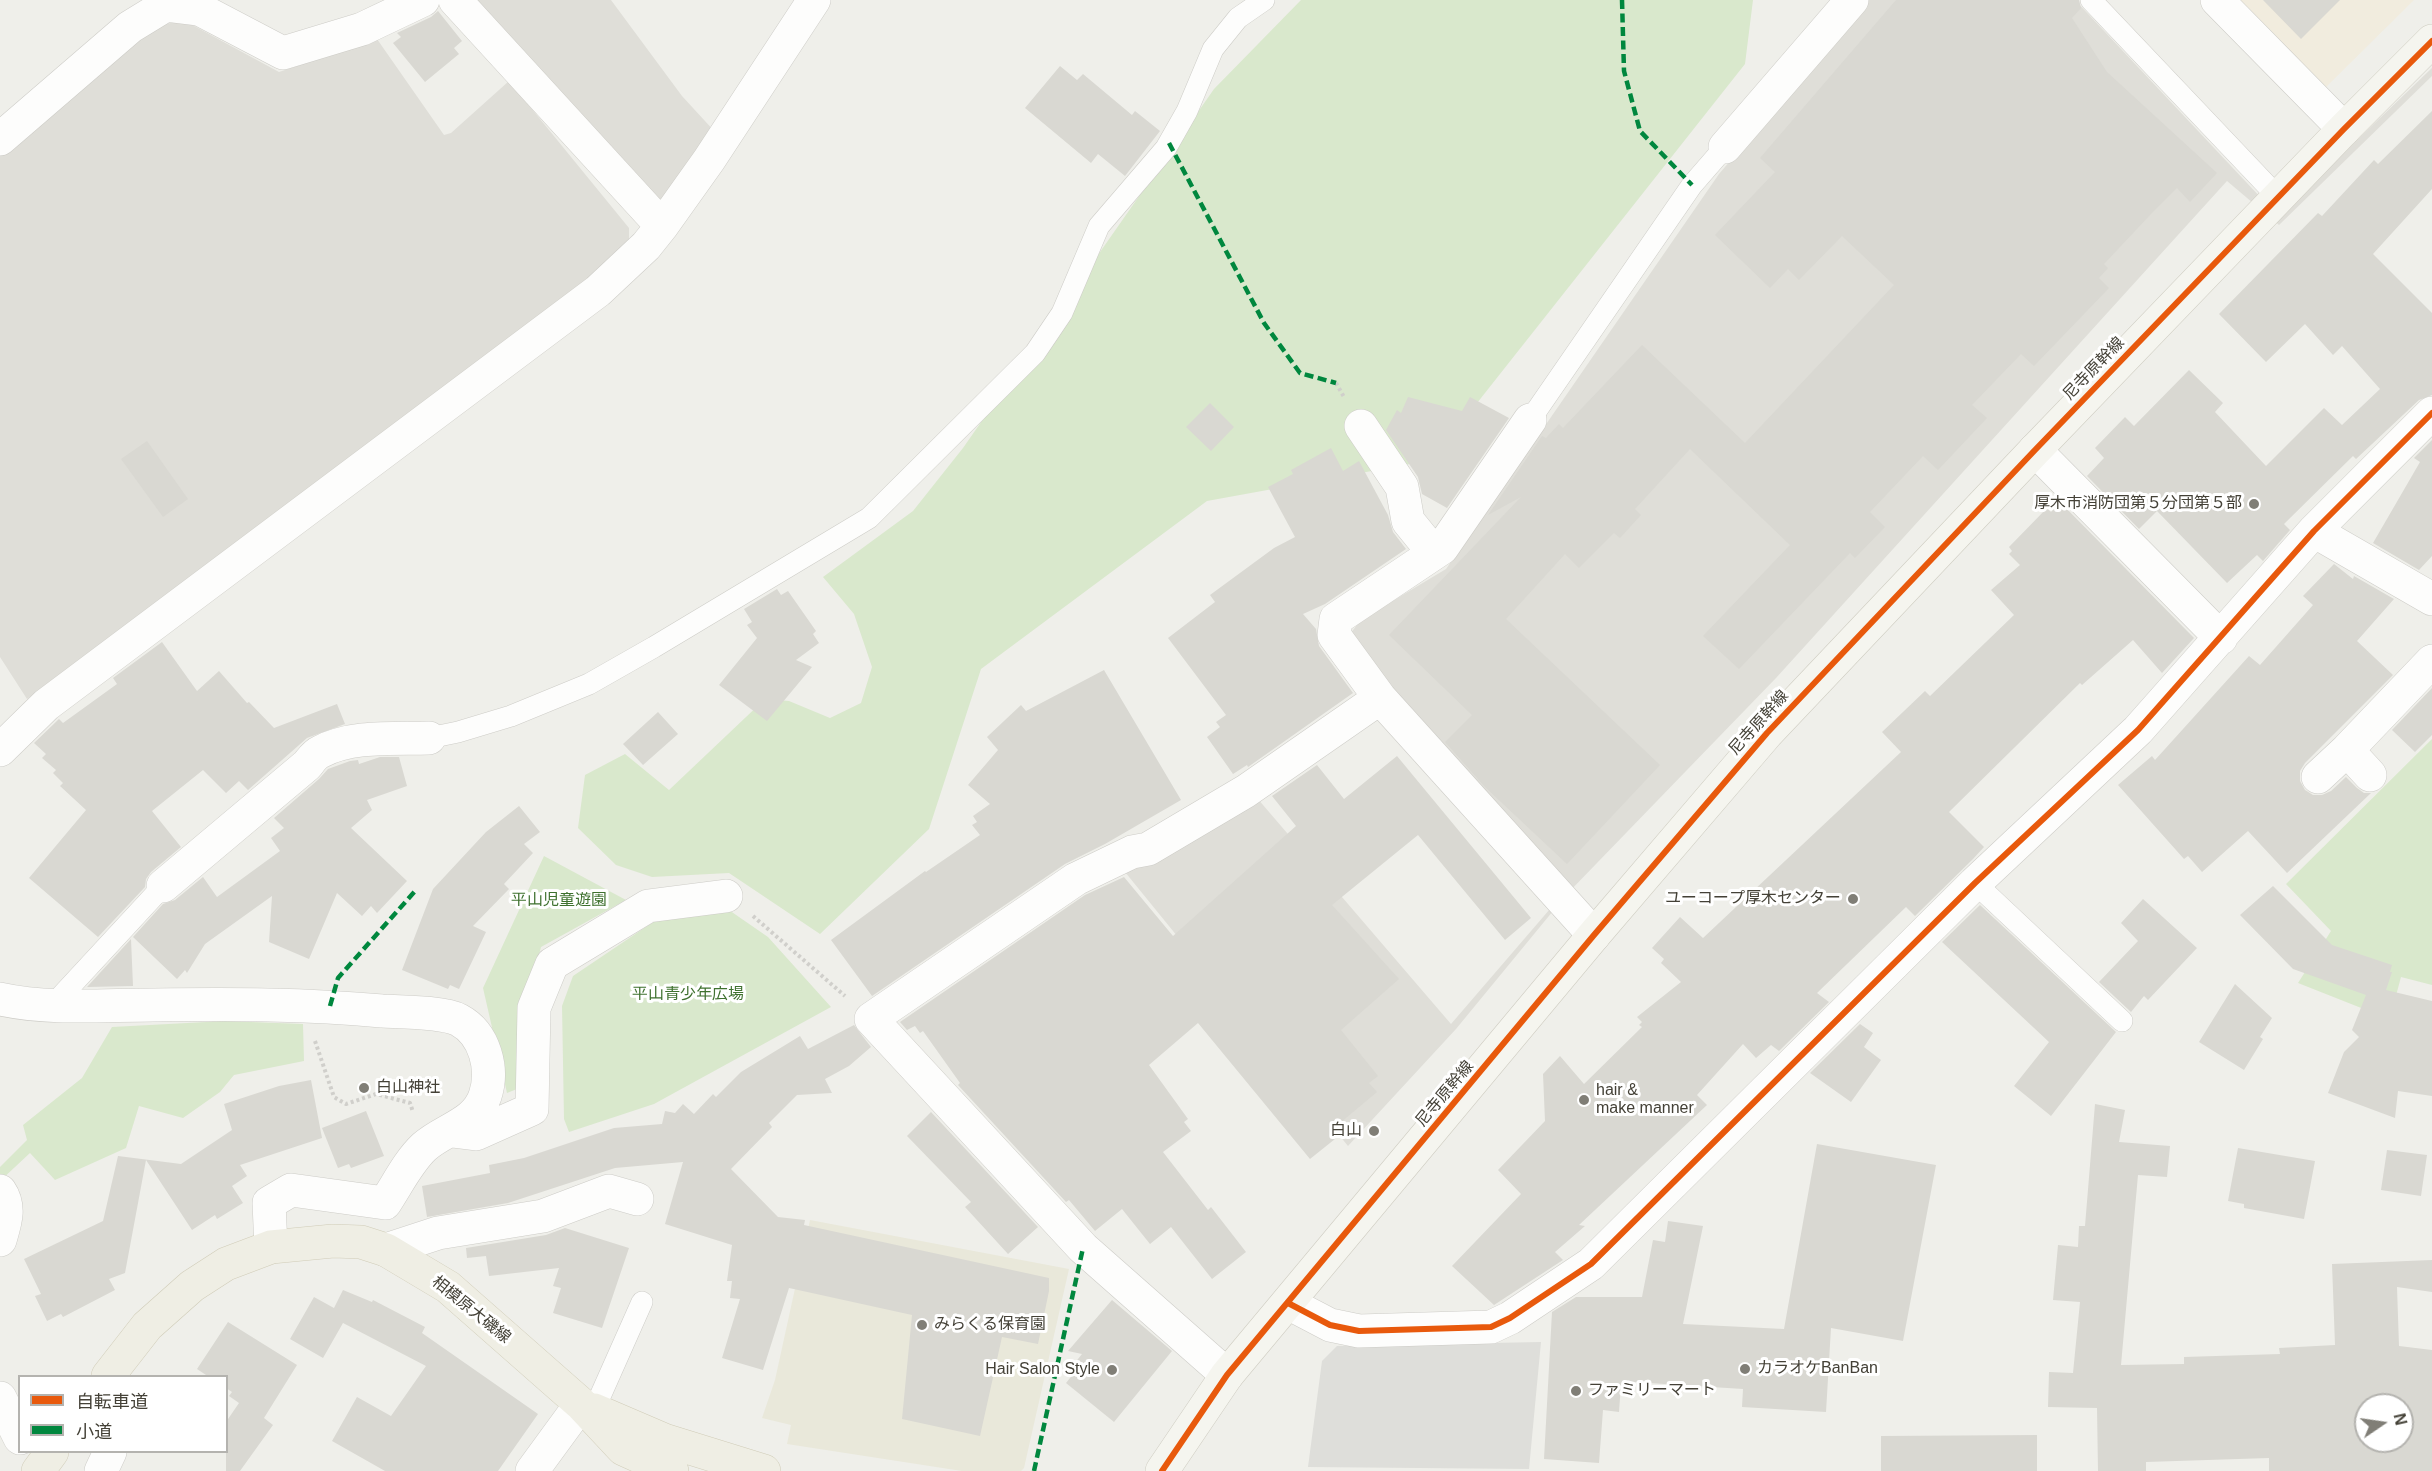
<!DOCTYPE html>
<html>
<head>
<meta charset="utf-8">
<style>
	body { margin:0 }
	#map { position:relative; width:2432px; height:1471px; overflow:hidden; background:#efefea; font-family:Helvetica,"Noto Sans JP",sans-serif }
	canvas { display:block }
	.legend { position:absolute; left:18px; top:1375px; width:210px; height:78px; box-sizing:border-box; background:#fff; border:2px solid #b4b3af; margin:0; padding:8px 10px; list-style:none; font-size:18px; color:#444137 }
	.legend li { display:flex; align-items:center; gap:12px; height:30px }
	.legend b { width:30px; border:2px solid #b4b3af }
	.north { position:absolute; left:2354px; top:1393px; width:60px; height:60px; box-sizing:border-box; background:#fff; border:2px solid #b4b3af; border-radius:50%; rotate:77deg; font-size:16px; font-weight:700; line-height:24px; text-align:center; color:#444137 }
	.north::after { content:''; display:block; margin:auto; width:21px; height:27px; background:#807e76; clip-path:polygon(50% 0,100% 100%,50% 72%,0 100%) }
</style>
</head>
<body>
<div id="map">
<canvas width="2432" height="1471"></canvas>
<ul class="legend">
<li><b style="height:8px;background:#e8590c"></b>自転車道</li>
<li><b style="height:8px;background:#00873e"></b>小道</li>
</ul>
<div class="north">N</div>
</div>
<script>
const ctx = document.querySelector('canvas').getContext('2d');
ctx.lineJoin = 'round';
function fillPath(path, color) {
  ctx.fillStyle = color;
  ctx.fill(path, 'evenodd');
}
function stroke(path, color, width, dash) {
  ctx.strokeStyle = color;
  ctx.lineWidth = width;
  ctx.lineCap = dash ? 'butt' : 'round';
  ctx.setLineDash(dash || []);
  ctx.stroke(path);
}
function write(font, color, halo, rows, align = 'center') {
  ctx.font = font + ' Helvetica,"Noto Sans JP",sans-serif';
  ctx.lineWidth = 6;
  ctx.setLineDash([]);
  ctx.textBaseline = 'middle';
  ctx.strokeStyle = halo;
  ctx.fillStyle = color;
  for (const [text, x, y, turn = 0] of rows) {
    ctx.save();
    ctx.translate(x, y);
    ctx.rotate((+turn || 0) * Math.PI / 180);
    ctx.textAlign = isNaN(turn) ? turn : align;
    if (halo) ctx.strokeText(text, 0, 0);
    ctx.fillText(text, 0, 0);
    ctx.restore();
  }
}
fillPath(new Path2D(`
	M 2238,0 L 2414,0 L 2323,90 Z`), '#f1ecde');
fillPath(new Path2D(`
	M 475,0 L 611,0 L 682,96 L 716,133 L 674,192 L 655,205 Z
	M 1868,0 L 2075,0 L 2278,216 L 2432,68 L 2432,76 L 2279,225 L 2227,181 L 1776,678 L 1567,894 L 1456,1029 L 1348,1146 L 1125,872 L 1257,798 L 1451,1024 L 1562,895 L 1349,635 L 1361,620 L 1446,569 L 1719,174 Z
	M 185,21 L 279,72 L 377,39 L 444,135 L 451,133 L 509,81 L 629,228 L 629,252 L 27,699 L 0,657 L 0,156 L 157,25 Z`), '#dfded8');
fillPath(new Path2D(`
	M 810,1220 L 1069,1269 L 1024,1468 L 1021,1471 L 962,1471 L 787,1444 L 791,1425 L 762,1418 L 775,1380 Z`), '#e9e8da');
fillPath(new Path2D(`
	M 1301,0 L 1753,0 L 1745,64 L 1432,460 L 1207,501 L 981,669 L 929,829 L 820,934 L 729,873 L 652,877 L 616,865 L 578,828 L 585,775 L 625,754 L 669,790 L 765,699 L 789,701 L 830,718 L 861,703 L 872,667 L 854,614 L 823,577 L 913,511 L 963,448 L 1214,89 Z
	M 2432,739 L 2432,985 L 2401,977 L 2394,1003 L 2384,1017 L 2298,983 L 2331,931 L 2286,884 Z
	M 544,856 L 626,900 L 541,947 L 526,1006 L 527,1085 L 507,1093 L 483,988 Z
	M 726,908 L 768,937 L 831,1007 L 654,1104 L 569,1132 L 564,1119 L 562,1006 L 573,976 L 662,916 Z
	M 225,1021 L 303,1024 L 304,1061 L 234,1075 L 220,1092 L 183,1118 L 139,1106 L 126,1148 L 55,1180 L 30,1153 L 0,1181 L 0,1167 L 27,1140 L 23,1125 L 82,1078 L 112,1027 Z`), '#d9e8cc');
fillPath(new Path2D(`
	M 1541,1342 L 1529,1469 L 1308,1467 L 1322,1361 L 1337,1346 Z`), '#dededa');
fillPath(new Path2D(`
	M 1896,0 L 2079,0 L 2081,8 L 2072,18 L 2107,72 L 2217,173 L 2190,202 L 2177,188 L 2151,214 L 2104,264 L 2108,268 L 2099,278 L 2109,288 L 2034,366 L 2021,354 L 1972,405 L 1987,418 L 1938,470 L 1923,456 L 1870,512 L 1885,527 L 1855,558 L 1850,553 L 1739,669 L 1703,636 L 1790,545 L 1690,449 L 1635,509 L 1641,515 L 1620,538 L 1614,533 L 1579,568 L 1565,554 L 1506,619 L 1660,765 L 1567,864 L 1485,787 L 1445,742 L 1472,715 L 1389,635 L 1521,497 L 1488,515 L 1542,436 L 1546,438 L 1559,424 L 1563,428 L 1642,345 L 1745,443 L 1894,285 L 1842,236 L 1799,280 L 1788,269 L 1770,288 L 1715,235 L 1775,172 L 1760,158 Z
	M 2263,0 L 2340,0 L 2301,39 Z
	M 438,11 L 462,41 L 454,48 L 459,54 L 425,82 L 393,43 L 401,37 L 397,33 L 431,17 Z
	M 1060,66 L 1077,80 L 1083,74 L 1132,115 L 1135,111 L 1160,131 L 1125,176 L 1098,154 L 1091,163 L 1025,108 Z
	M 2432,111 L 2432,189 L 2373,254 L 2432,313 L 2432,395 L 2419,400 L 2356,459 L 2353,456 L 2284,524 L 2290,530 L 2263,561 L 2257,555 L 2227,583 L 2157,511 L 2139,529 L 2087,476 L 2104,458 L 2095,448 L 2125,417 L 2134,426 L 2189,370 L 2223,403 L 2215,412 L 2266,466 L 2324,408 L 2342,425 L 2380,389 L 2342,346 L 2333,355 L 2305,324 L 2266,362 L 2219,314 L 2318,213 L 2322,216 L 2374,160 L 2378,164 Z
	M 1408,397 L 1462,411 L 1470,397 L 1509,418 L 1447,508 L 1422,494 L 1418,477 L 1386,430 L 1397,410 L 1401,413 Z
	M 1210,403 L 1234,427 L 1211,451 L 1186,427 Z
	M 2432,440 L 2432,556 L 2419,570 L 2373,543 L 2420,462 L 2414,458 Z
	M 147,441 L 188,499 L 163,517 L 121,459 Z
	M 1331,448 L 1343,471 L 1359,461 L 1388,515 L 1393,532 L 1406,549 L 1325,604 L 1303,614 L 1316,629 L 1319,646 L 1353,693 L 1248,767 L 1247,765 L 1233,774 L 1207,737 L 1220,727 L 1216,722 L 1226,715 L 1168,638 L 1215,602 L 1210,595 L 1274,548 L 1295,537 L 1268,487 L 1293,474 L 1291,470 Z
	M 2060,502 L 2194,638 L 2162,673 L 2133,640 L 2082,685 L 2080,683 L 1949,812 L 1984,847 L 1973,859 L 1915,916 L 1906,907 L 1817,993 L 1829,1002 L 1779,1051 L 1771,1045 L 1756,1058 L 1743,1044 L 1697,1095 L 1707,1105 L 1579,1225 L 1585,1226 L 1555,1252 L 1563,1260 L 1494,1305 L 1452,1266 L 1521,1194 L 1498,1170 L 1545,1121 L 1543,1074 L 1560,1056 L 1584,1084 L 1642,1027 L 1639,1025 L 1642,1022 L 1637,1017 L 1681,982 L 1661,963 L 1664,959 L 1652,948 L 1680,917 L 1703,938 L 1901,752 L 1882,732 L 1925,691 L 1930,696 L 2014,615 L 1991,590 L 2020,565 L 2009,554 L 2012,551 L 2009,547 L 2047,508 L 2051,512 Z
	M 2334,564 L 2353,579 L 2354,576 L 2394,599 L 2357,641 L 2393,675 L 2305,763 L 2300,771 L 2300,781 L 2305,790 L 2313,795 L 2322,795 L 2331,791 L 2346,777 L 2357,788 L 2364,793 L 2371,793 L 2287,873 L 2248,831 L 2202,872 L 2188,856 L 2184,859 L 2118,785 L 2152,756 L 2155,760 L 2249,656 L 2260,665 L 2313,605 L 2303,596 Z
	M 777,589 L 781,595 L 788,591 L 816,631 L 813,634 L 819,643 L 796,660 L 812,667 L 767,721 L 719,685 L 757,638 L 747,625 L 752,622 L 744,609 Z
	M 162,642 L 197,691 L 219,671 L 247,703 L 249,702 L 274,728 L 337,704 L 345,724 L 307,738 L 248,790 L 239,781 L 226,793 L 203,770 L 152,811 L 181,847 L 151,872 L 146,879 L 145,887 L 98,937 L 29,878 L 86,810 L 60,786 L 63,783 L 53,773 L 56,770 L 42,758 L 46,754 L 34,743 L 59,719 L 63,723 L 117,684 L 113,678 Z
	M 1104,670 L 1181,800 L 1105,844 L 1065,864 L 872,996 L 831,940 L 925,871 L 926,872 L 980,835 L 972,825 L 977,822 L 973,816 L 990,804 L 968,785 L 998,750 L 987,737 L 1021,705 L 1026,711 Z
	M 2432,688 L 2432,735 L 2415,752 L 2392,730 Z
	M 658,712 L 678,734 L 643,765 L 623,744 Z
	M 1397,756 L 1531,918 L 1505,940 L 1418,835 L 1332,905 L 1399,979 L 1341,1030 L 1378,1076 L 1369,1083 L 1377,1092 L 1334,1128 L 1340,1135 L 1310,1159 L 1198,1023 L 1149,1065 L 1188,1119 L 1184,1122 L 1191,1131 L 1163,1152 L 1208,1210 L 1211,1207 L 1246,1252 L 1212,1279 L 1171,1227 L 1150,1244 L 1122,1209 L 1095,1231 L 1069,1200 L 1066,1202 L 958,1085 L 960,1083 L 923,1031 L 920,1033 L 915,1026 L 907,1030 L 900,1022 L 1085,895 L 1124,877 L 1173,936 L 1296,826 L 1272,796 L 1317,765 L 1344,799 Z
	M 380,757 L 399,757 L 407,786 L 367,800 L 372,810 L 351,828 L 407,881 L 377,913 L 371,906 L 362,916 L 337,893 L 309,959 L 269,942 L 272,896 L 205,944 L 187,973 L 185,970 L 177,979 L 133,937 L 163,904 L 175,900 L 203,877 L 217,897 L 280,851 L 271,838 L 284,828 L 274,818 L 319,779 L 328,769 L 350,761 L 358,760 L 359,764 Z
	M 519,806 L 540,832 L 524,844 L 533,853 L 504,884 L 509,889 L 473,926 L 486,932 L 459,989 L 450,985 L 448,989 L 402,970 L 433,889 L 486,832 Z
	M 2273,886 L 2332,945 L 2392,965 L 2390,972 L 2392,972 L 2386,990 L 2432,1001 L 2432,1096 L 2398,1091 L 2395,1118 L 2328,1093 L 2344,1052 L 2359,1037 L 2352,1030 L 2366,995 L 2293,969 L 2240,915 Z
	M 2143,899 L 2197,948 L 2148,1000 L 2144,996 L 2131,1012 L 2099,982 L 2138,941 L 2121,923 Z
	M 1980,905 L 2116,1032 L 2051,1116 L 2014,1086 L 2049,1042 L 1942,942 Z
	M 131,939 L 133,986 L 87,987 Z
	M 2235,984 L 2272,1018 L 2260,1037 L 2263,1039 L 2244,1070 L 2199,1042 Z
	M 1860,1024 L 1873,1033 L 1864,1047 L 1881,1060 L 1851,1102 L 1810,1073 Z
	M 854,1025 L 871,1047 L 849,1066 L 825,1079 L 832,1093 L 797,1095 L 769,1123 L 772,1127 L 731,1169 L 778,1217 L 805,1220 L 804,1225 L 1049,1278 L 1049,1291 L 1038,1344 L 1002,1337 L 980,1436 L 902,1419 L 912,1315 L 789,1288 L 763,1370 L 722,1358 L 740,1299 L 730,1298 L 732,1281 L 727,1281 L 732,1245 L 665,1224 L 683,1162 L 615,1168 L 508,1203 L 427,1217 L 422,1186 L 490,1173 L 489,1165 L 524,1158 L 614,1128 L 662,1124 L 665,1111 L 675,1113 L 683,1104 L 694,1114 L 713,1094 L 716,1097 L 741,1072 L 800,1036 L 808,1049 Z
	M 311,1080 L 322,1138 L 240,1165 L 247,1176 L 232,1186 L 243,1203 L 217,1219 L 215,1215 L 192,1230 L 146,1160 L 125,1273 L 109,1279 L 115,1290 L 63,1317 L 61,1314 L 47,1321 L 35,1296 L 41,1294 L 24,1259 L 103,1221 L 118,1156 L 181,1164 L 232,1130 L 224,1104 L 279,1086 Z
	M 2095,1104 L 2125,1110 L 2119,1142 L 2170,1146 L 2167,1177 L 2138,1175 L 2121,1365 L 2184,1364 L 2184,1357 L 2280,1354 L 2279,1348 L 2335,1345 L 2332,1264 L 2432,1260 L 2432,1292 L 2397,1287 L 2399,1346 L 2432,1350 L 2432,1471 L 2269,1471 L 2269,1458 L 2146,1462 L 2146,1471 L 2098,1471 L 2097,1408 L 2048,1407 L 2049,1372 L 2073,1373 L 2080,1302 L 2053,1300 L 2058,1245 L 2078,1247 L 2079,1226 L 2085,1226 ZM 2366,1405 L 2402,1405 L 2402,1441 L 2366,1441 Z
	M 366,1111 L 384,1156 L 351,1168 L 349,1164 L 338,1168 L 322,1128 Z
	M 931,1112 L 1038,1227 L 1008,1254 L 965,1207 L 971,1202 L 907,1136 Z
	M 1817,1144 L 1936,1165 L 1903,1341 L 1831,1328 L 1826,1412 L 1742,1407 L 1743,1389 L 1633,1382 L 1632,1385 L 1621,1384 L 1619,1412 L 1603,1410 L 1599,1463 L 1544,1459 L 1552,1312 L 1576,1297 L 1642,1297 L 1653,1240 L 1665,1242 L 1668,1221 L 1703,1226 L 1683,1324 L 1784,1329 Z
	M 2238,1148 L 2315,1161 L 2304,1219 L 2244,1208 L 2244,1204 L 2228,1201 Z
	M 2387,1150 L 2427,1155 L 2421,1196 L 2381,1190 Z
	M 565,1228 L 629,1248 L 602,1328 L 553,1313 L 561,1288 L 553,1286 L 559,1268 L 489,1276 L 486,1256 L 467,1258 L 466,1248 L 546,1235 Z
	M 343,1290 L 372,1302 L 373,1300 L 425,1327 L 422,1333 L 538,1414 L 498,1471 L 385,1471 L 332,1441 L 357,1397 L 391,1416 L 426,1366 L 343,1323 L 323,1358 L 290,1339 L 314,1297 L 334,1308 Z
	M 1112,1300 L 1172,1351 L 1114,1422 L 1066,1383 L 1074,1373 L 1070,1369 L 1082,1354 L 1068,1351 Z
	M 228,1322 L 297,1365 L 264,1418 L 273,1425 L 240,1471 L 226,1471 L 226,1422 L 239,1403 L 229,1396 L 232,1392 L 226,1388 L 226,1377 L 209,1377 L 197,1369 Z
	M 2037,1435 L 2037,1471 L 1881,1471 L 1881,1436 Z`), '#d9d8d2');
const lane = new Path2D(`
	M 2091,0 L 2278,197
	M 1530,420 L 1692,185 L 1725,147
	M 429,738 L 458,732 L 511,716 L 589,684 L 654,647 L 869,518 L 1035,353 L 1062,313 L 1099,226 L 1166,148 L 1187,111 L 1213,49 L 1238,18 L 1264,0
	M 1975,883 L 2122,1021
	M 52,1006 L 163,886
	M 594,1410 L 642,1302`);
const street = new Path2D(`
	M 455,0 L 662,226
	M 2217,0 L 2344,129
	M 0,139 L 130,27 L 166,5 L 199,9 L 283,53 L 362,29 L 423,0
	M 1725,147 L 1852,0
	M 1530,420 L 1442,548 L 1336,619 L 1334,635 L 1380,698 L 1594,935
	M 1361,426 L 1402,487 L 1408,521 L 1434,553
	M 2035,450 L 2221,638
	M 2314,531 L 2432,599
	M 0,750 L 46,705 L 598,291 L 646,246 L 662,226 L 709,160 L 814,0
	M 2347,750 L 2370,775
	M 2318,777 L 2347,750 L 2432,661
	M 163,886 L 307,765 C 311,760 315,754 320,752 C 352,735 394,739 429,738
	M 0,999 C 50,1010 103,1005 154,1005 C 231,1004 306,1004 382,1011 C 401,1012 444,1012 459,1020 C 485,1034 494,1069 485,1096 C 476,1124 444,1129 424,1147 C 408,1162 397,1185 385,1203 L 291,1190 L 269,1203 L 271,1247
	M 452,1131 L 476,1134 L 532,1109 L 534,1008 L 552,964 L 648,906 L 726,896
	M 0,1191 C 11,1207 5,1223 0,1240
	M 386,1250 L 438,1233 L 543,1216 L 609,1191 L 637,1199
	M 1288,1303 L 1330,1325 L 1359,1331 L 1491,1327 L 1510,1318 L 1591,1264 L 1975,883 L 2138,730 L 2314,531 L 2432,413
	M 1227,1375 L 1083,1248 L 871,1019 L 1076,879 L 1132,852 L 1148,849 L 1246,791 L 1380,698
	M 0,1398 L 20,1438
	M 101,1471 L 110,1452
	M 532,1471 L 581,1404`);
const secondary = new Path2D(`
	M 1162,1471 L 1227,1375 L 1594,935 L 1767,733 L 2035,450 L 2344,129 L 2432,41`);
const primary = new Path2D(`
	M 108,1376 L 147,1326 L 192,1286 L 226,1264 L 271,1247 L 333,1241 L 361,1242 L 386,1250 L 448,1287 L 581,1404 L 623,1449 L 672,1471
	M 594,1410 L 664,1440 L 764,1471
	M 38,1471 L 52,1452`);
stroke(lane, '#cdccc7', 22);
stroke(street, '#cdccc7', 34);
stroke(secondary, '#ceccc1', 34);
stroke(primary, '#d0ccb8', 34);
stroke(new Path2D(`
	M 1336,383 L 1344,397
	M 753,916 L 845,996
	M 315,1041 L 334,1097 L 346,1104 L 376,1094 L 410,1103 L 413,1112`), '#d0cfcb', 4, [3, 3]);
stroke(lane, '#fdfdfc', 21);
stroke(street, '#fdfdfc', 33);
stroke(secondary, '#f5f5ef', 33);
stroke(primary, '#efeee4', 33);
stroke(new Path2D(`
	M 1622,0 L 1624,71 L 1640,131 L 1692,185
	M 1169,143 L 1264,323 L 1300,373 L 1336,383
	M 330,1006 L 338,978 L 416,890
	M 1034,1471 L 1083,1248`), '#00873e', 4.5, [9, 4.5]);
stroke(new Path2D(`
	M 1288,1303 L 1330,1325 L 1359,1331 L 1491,1327 L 1510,1318 L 1591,1264 L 1975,883 L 2138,730 L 2314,531 L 2432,413
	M 1162,1471 L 1227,1375 L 1594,935 L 1767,733 L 2035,450 L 2344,129 L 2432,41`), '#e8590c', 6);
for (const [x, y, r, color] of [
	[2254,504,6,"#807e76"],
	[1853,899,6,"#807e76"],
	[364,1088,6,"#807e76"],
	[1584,1100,6,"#807e76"],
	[1374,1131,6,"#807e76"],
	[922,1325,6,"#807e76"],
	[1745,1369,6,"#807e76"],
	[1112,1370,6,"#807e76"],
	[1576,1391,6,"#807e76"]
]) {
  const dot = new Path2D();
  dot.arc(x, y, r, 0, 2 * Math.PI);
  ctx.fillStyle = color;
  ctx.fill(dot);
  stroke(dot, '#fff', 2);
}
write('16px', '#444137', '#fff', [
	["尼寺原幹線",2094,369,-46],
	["尼寺原幹線",1759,723,-48],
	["尼寺原幹線",1445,1094,-50],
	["相模原大磯線",471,1310,39]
]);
write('16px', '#444137', '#fff', [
	["厚木市消防団第５分団第５部",2242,504,"right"],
	["ユーコープ厚木センター",1841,899,"right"],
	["白山神社",376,1088],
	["hair &",1596,1091],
	["make manner",1596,1109],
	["白山",1362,1131,"right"],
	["みらくる保育園",934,1325],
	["カラオケBanBan",1757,1369],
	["Hair Salon Style",1100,1370,"right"],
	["ファミリーマート",1588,1391]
], 'left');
write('16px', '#3f712f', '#fff', [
	["平山児童遊園",559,901],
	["平山青少年広場",688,995]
]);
</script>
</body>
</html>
